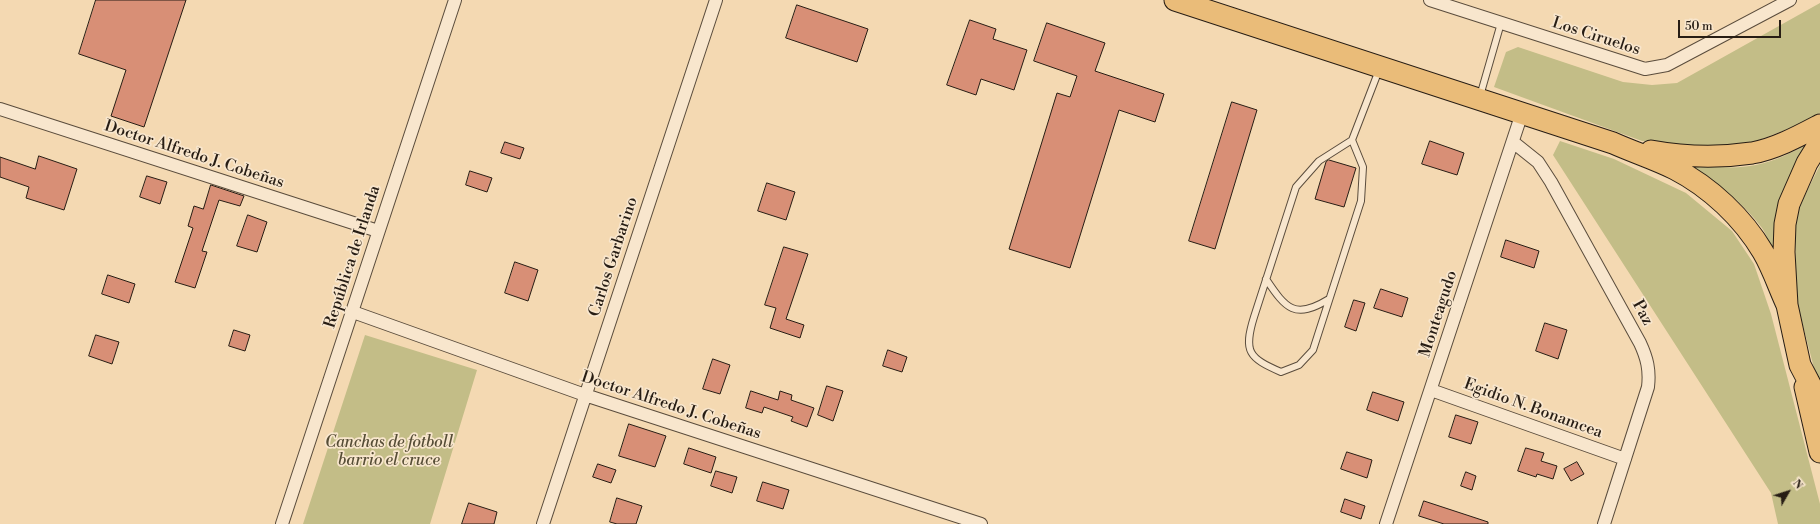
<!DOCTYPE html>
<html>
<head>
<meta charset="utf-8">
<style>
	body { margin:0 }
	#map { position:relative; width:1820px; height:524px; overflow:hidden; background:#f4d9b2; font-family:"Libre Bodoni",serif }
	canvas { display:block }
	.north { position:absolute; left:1768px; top:472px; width:40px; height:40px; -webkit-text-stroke:3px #f8e6cd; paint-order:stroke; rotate:51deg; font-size:11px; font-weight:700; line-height:16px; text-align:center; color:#271d14 }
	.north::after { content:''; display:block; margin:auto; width:14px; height:18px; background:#271d14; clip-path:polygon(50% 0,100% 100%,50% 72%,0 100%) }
	.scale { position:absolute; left:1678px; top:20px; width:103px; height:18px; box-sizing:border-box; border:2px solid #271d14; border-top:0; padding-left:5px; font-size:12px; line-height:14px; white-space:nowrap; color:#271d14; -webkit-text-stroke:3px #f8e6cd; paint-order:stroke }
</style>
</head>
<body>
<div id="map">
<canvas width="1820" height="524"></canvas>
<div class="north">N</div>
<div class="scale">50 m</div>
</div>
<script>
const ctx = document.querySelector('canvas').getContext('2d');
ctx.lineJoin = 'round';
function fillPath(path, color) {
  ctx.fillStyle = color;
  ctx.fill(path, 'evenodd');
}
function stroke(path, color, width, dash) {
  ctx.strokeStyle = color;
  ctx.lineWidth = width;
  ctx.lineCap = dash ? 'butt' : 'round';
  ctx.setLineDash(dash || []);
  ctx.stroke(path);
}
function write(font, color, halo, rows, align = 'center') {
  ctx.font = font + ' "Libre Bodoni",serif';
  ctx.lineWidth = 3.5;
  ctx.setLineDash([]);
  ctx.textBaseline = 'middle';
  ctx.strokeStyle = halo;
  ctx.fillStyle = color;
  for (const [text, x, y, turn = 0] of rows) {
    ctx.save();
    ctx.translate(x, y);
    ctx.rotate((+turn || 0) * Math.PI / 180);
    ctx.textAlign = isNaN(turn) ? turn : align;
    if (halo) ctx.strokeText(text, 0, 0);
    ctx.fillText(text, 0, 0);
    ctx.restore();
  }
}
fillPath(new Path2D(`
	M 1820,3 L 1820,113 L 1803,123 L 1754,142 L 1729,146 L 1678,146 L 1642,141 L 1494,87 L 1506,52 L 1518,47 L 1623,82 L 1652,85 L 1677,83 Z
	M 1560,141 L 1614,159 L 1686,193 L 1732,231 L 1754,264 L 1771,314 L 1820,504 L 1820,524 L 1778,524 L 1771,493 L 1553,155 Z
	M 1810,143 L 1785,186 L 1778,208 L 1776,259 C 1772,249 1768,237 1762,228 C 1742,201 1715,182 1687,164 C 1710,166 1733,170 1756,165 C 1775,161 1793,152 1810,143 Z
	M 1820,165 L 1820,380 L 1814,368 L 1796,299 L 1795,225 L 1800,205 Z
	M 365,335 L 477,370 L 430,524 L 303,524 Z`), '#c3bd87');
const building = new Path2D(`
	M 96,0 L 186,0 L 144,127 L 111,116 L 126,70 L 79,54 Z
	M 797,5 L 868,29 L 857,62 L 786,38 Z
	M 970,20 L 996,29 L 993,39 L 1027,50 L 1014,90 L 981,79 L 976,95 L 947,85 Z
	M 1047,23 L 1105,43 L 1095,71 L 1164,94 L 1155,122 L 1119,110 L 1070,268 L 1009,249 L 1057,93 L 1070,97 L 1077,76 L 1034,61 Z
	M 1232,102 L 1257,110 L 1215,249 L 1189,241 Z
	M 1430,141 L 1464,153 L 1457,175 L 1422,164 Z
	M 505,142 L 524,148 L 520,159 L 501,153 Z
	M 39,156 L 77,169 L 64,210 L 26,198 L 29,187 L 0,177 L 0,157 L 35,169 Z
	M 1329,160 L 1356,168 L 1344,207 L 1315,199 L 1326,162 Z
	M 470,171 L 492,178 L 487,192 L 466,185 Z
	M 147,176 L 167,182 L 160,204 L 140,197 Z
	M 767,183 L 795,192 L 786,220 L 758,211 Z
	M 211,185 L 244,196 L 240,206 L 219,200 L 202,251 L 207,252 L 195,288 L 175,282 L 193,228 L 188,226 L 194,206 L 203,209 Z
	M 248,215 L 267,222 L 257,252 L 237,246 Z
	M 1506,240 L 1539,251 L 1534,268 L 1501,257 Z
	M 784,247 L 808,254 L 786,319 L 804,325 L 800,338 L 770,328 L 776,308 L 765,305 Z
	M 515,262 L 538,270 L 528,301 L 505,293 Z
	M 108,275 L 135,284 L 129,303 L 102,294 Z
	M 1381,289 L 1408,298 L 1402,317 L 1374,308 Z
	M 1354,300 L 1365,303 L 1356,331 L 1345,327 Z
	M 1545,323 L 1567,330 L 1558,359 L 1536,351 Z
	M 234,330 L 250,335 L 245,351 L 229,346 Z
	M 96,335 L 119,342 L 112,364 L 89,356 Z
	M 888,350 L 907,357 L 902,372 L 883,366 Z
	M 713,359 L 730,365 L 720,394 L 703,389 Z
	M 827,386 L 843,391 L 833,421 L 818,415 Z
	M 751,391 L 778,400 L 780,391 L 792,395 L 791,400 L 814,408 L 807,427 L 791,421 L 793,417 L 764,407 L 762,413 L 746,408 Z
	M 1373,392 L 1404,402 L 1398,421 L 1367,410 Z
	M 1456,415 L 1478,422 L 1471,444 L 1449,437 Z
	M 629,424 L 666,436 L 655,467 L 619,456 Z
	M 689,448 L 716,457 L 711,473 L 684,464 Z
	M 1526,448 L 1544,453 L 1541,461 L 1557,466 L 1553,479 L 1537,474 L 1536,477 L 1518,471 Z
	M 1347,452 L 1372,460 L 1367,478 L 1341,469 Z
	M 1577,462 L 1584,474 L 1571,481 L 1564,469 Z
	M 598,464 L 616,470 L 611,483 L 593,477 Z
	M 716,471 L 737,477 L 732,493 L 711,486 Z
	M 1466,472 L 1476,476 L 1472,490 L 1461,486 Z
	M 763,482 L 789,490 L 783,509 L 757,501 Z
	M 617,498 L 642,506 L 636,524 L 617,524 L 610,522 Z
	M 1345,499 L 1365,506 L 1361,519 L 1341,512 Z
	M 1424,501 L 1488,522 L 1488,524 L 1444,524 L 1419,516 Z
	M 469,503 L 497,512 L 494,524 L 462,524 Z`);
fillPath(building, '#d88f76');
stroke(building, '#271d14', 1);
const service = new Path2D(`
	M 1480,96 L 1501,23
	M 1352,140 L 1363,167 L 1361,201 L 1313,350 L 1299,365 L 1281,372 C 1249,358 1243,352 1254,317 L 1296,187 L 1319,161 L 1352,140 L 1379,70
	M 1266,279 C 1286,309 1295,320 1329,299`);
const minor = new Path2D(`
	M 1430,0 L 1645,69 L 1667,65 L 1790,0
	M 0,109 L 378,231
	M 1513,142 L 1538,162 L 1551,182 L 1640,343 C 1647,358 1650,370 1648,387 L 1604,524
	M 353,312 L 585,395 L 981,524
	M 1431,390 L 1625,459
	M 282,524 L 455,0
	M 543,524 L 716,0
	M 1386,524 L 1522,113`);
const trunk = new Path2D(`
	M 1175,0 L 1613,143 C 1633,152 1655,159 1675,169 C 1710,187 1743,218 1763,252 C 1773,269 1779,288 1787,305
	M 1820,142 L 1807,163 L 1789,204 L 1785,224 L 1784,252 L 1787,305 L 1800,365 L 1820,403
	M 1651,151 C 1684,157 1718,158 1752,153 C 1775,149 1799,136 1820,125
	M 1805,387 L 1820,452`);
stroke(service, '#5a4c3c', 8);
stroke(minor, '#5a4c3c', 14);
stroke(trunk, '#271d14', 23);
stroke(service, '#f8e6cd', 6);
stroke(minor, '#f8e6cd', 12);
stroke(trunk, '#eabc79', 21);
write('16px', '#271d14', '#f8e6cd', [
	["Los Ciruelos",1596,37,18],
	["Doctor Alfredo J. Cobeñas",194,155,18],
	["República de Irlanda",353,257,-72],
	["Carlos Garbarino",614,257,-72],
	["Paz",1642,313,61],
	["Monteagudo",1439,314,-72],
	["Doctor Alfredo J. Cobeñas",671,406,18],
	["Egidio N. Bonamcea",1533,409,20]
]);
write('italic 16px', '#564d36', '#f8e6cd', [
	["Canchas de fotboll",389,443],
	["barrio el cruce",389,461]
]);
</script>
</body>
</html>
